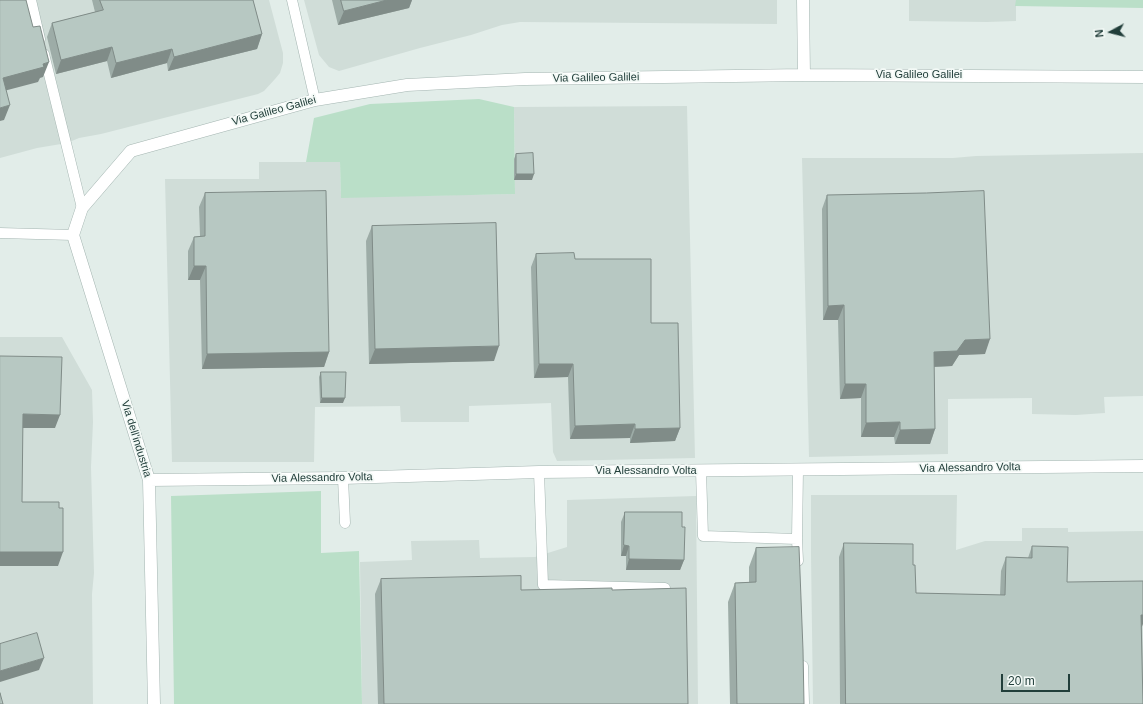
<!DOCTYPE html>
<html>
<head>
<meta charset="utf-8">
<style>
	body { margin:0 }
	#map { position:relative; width:1143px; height:704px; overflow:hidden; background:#e2ede9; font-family:Arial,sans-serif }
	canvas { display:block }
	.north { position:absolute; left:1091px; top:12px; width:40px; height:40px; -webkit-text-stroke:3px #f3f9f6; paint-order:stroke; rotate:263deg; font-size:11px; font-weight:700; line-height:16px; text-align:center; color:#213e3a }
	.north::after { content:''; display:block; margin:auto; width:14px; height:18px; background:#213e3a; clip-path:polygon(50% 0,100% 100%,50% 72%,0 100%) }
	.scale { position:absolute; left:1001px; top:674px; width:69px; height:18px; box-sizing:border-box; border:2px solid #213e3a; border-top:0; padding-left:5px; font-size:12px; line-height:14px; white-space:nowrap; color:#213e3a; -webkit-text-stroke:3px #f3f9f6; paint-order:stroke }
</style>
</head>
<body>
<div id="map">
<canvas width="1143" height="704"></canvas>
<div class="north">N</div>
<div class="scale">20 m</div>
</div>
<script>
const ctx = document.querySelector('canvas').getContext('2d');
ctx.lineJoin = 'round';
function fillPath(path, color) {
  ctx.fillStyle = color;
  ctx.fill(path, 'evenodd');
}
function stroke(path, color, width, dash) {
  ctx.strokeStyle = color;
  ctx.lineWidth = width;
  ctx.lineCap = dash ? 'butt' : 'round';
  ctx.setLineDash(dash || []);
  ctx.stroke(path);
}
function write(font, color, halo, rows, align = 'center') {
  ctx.font = font + ' Arial,sans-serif';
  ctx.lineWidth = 3.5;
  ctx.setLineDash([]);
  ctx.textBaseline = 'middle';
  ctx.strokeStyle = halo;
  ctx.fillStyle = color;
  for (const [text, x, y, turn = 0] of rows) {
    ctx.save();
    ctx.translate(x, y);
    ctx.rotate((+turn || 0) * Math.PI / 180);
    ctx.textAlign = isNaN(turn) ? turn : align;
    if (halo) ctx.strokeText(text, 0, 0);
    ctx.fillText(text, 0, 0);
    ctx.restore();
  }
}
fillPath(new Path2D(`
	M 0,0 L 269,0 L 283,53 L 283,63 L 280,73 L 275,79 L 264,91 L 258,94 L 101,134 L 79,138 L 67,143 L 37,148 L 0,158 Z
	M 304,0 L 777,0 L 777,24 L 520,22 L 502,25 L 471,35 L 420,48 L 339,71 L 329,67 L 319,55 Z
	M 909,0 L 1016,0 L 1016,21 L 987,22 L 909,21 Z
	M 687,106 L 695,458 L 557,461 L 553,452 L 551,403 L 469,406 L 469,422 L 401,422 L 400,406 L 315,407 L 314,462 L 172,462 L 165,179 L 259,179 L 259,162 L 340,162 L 341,197 L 515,194 L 514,107 Z
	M 1143,153 L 1143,396 L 1104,397 L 1105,413 L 1076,415 L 1032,414 L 1032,398 L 948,399 L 948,454 L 809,457 L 802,158 L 953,158 L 976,156 Z
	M 0,337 L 62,337 L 92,390 L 93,422 L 91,467 L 94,573 L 92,594 L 93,704 L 0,704 Z
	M 811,495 L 957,495 L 956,550 L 985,541 L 1022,541 L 1022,528 L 1068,528 L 1068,532 L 1143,531 L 1143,704 L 813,704 L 811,554 Z
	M 696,496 L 698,704 L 362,704 L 360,562 L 412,560 L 411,541 L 479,540 L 480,558 L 535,557 L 567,547 L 567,500 Z`), '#d0ddd8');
fillPath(new Path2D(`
	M 1016,0 L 1143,0 L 1143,8 L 1015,6 Z
	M 479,99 L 514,107 L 515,194 L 341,198 L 340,162 L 306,162 L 314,118 L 370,104 Z
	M 321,491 L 321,553 L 359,551 L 362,704 L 174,704 L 171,496 Z`), '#badfc8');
const service = new Path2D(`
	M 31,0 L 40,39
	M 292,0 L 315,100
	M 44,54 L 82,208
	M 0,233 L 73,235
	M 701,471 L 703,536 L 797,539 L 798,561
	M 539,472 L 543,585 L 665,588
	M 343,478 L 345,523
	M 797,539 L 798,470
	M 803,666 L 804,703`);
const minor = new Path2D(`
	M 803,0 L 804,75
	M 149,480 L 343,478 L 539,472 L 1143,466
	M 154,704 L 149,480 L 73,235 L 82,208 L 131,151 L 315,100 L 407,85 L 525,79 L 804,75 L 1143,77`);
stroke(service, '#a4b5b1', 11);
stroke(minor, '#a4b5b1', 13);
stroke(service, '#fff', 10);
stroke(minor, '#fff', 12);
fillPath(new Path2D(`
	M 92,0 L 253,0 L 262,34 L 257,49 L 168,71 L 167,63 L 111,78 L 107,61 L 56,74 L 47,37 L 52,23 L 95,12 Z
	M 332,0 L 412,0 L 409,8 L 338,25 Z
	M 516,154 L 532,180 L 514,180 L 514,159 Z
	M 205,193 L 329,352 L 324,367 L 202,369 L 200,280 L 188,280 L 188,251 L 194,237 L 200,236 L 199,207 Z
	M 827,195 L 985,354 L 959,355 L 952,366 L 934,367 L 935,429 L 930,444 L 895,444 L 894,437 L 861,437 L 861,398 L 840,399 L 838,320 L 823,320 L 822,209 Z
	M 372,226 L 494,361 L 369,364 L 366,241 Z
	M 536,254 L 575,259 L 651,323 L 680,428 L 675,441 L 630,443 L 630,438 L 570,439 L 568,377 L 534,378 L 531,267 Z
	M 321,372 L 343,403 L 320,403 L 319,377 Z
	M 625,512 L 682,527 L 684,560 L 680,570 L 626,570 L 626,556 L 621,556 L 621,522 Z
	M 844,543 L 913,565 L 916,593 L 1000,595 L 1001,571 L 1006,557 L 1028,558 L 1032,546 L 1067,582 L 1142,628 L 1143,704 L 840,704 L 839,557 Z
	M 756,548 L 804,704 L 730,704 L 728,602 L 735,583 L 749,582 L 749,567 Z
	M 381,579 L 521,590 L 612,590 L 688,704 L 378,704 L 375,594 Z`), '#9daca7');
fillPath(new Path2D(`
	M 387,0 L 412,0 L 409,8 L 338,25 L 344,11 Z
	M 262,34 L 257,49 L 168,71 L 174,57 Z
	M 112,47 L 107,61 L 56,74 L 61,60 Z
	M 172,49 L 167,63 L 111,78 L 116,63 Z
	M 49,62 L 43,77 L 40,78 L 38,82 L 0,92 L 3,78 L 43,64 Z
	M 10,105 L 4,120 L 0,121 L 0,108 Z
	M 516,174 L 534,174 L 532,180 L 514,180 Z
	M 194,266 L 206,266 L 200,280 L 188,280 Z
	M 844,305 L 838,320 L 823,320 L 828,306 Z
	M 990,339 L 985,354 L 959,355 L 952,366 L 929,367 L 934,352 L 965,340 Z
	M 499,346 L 494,361 L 369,364 L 375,349 Z
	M 329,352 L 324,367 L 202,369 L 207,354 Z
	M 539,364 L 573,364 L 568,377 L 534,378 Z
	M 845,384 L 866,384 L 861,398 L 840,399 Z
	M 322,398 L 345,398 L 343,403 L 320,403 Z
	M 23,414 L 60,415 L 55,428 L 18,428 Z
	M 900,422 L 894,437 L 861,437 L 866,423 Z
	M 635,424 L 630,438 L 570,439 L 575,426 Z
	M 680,428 L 675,441 L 630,443 L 635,429 Z
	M 935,429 L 930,444 L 895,444 L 900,430 Z
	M 624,545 L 629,546 L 626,556 L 621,556 Z
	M 0,552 L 63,552 L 58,566 L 0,566 Z
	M 629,559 L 684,560 L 680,570 L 626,570 Z
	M 1141,615 L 1143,615 L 1143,624 L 1141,629 Z
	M 44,658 L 39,670 L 0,682 L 0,671 Z`), '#808c88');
const building = new Path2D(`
	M 0,0 L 26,0 L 33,27 L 40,26 L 49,62 L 43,64 L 44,67 L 3,78 L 10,105 L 0,108 Z
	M 100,0 L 253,0 L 262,34 L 174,57 L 172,49 L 116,63 L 112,47 L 61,60 L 52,23 L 103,10 Z
	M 341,0 L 387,0 L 344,11 Z
	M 533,153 L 534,174 L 516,174 L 516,154 Z
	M 326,191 L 329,352 L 207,354 L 206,266 L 194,266 L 194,237 L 205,236 L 205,193 Z
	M 984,191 L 990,339 L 965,340 L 957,351 L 934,352 L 935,429 L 900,430 L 900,422 L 866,423 L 866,384 L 845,384 L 844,305 L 828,306 L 827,195 L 926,193 Z
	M 496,223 L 499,346 L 375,349 L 372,226 Z
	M 574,253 L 575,259 L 651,259 L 651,323 L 678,323 L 680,428 L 635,429 L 635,424 L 575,426 L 573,364 L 539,364 L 536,254 Z
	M 0,356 L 62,357 L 60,415 L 23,414 L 22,502 L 59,502 L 59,508 L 63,508 L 63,552 L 0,552 Z
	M 321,372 L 346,372 L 345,398 L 322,398 Z
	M 625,512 L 682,512 L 682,527 L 685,527 L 684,560 L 629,559 L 629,546 L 624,545 Z
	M 844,543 L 913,544 L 913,565 L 915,565 L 916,593 L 1005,595 L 1006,557 L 1032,558 L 1032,546 L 1068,547 L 1067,582 L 1143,581 L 1143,615 L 1141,615 L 1143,704 L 846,704 Z
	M 799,547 L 803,650 L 804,704 L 737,704 L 735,583 L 756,582 L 756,548 Z
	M 521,576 L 521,590 L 612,588 L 612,590 L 686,588 L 688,704 L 384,704 L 381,579 Z
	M 37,633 L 44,658 L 0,671 L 0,644 Z
	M 0,693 L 3,704 L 0,704 Z`);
fillPath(building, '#b7c8c2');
stroke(building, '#808c88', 1);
write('11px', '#213e3a', '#f3f9f6', [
	["Via Galileo Galilei",919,75],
	["Via Galileo Galilei",596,78,-1],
	["Via Galileo Galilei",274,111,-15],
	["Via dell'industria",136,439,73],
	["Via Alessandro Volta",970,468,-1],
	["Via Alessandro Volta",646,471],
	["Via Alessandro Volta",322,478,-1]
]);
</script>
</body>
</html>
